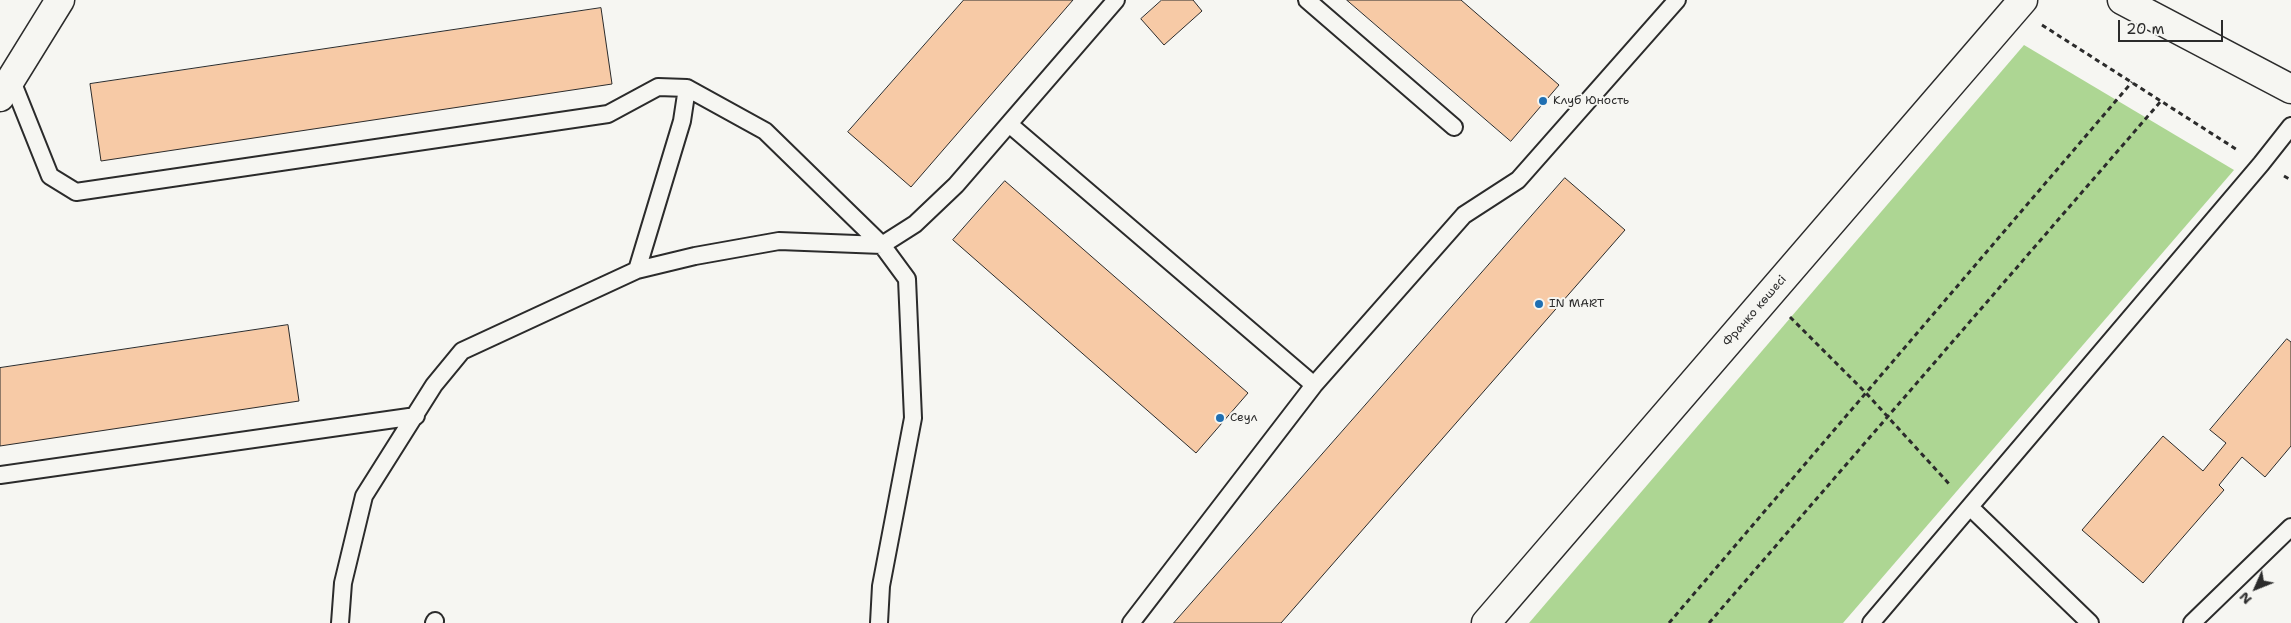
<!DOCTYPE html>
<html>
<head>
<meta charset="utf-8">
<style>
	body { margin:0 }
	#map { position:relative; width:2291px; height:623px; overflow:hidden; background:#f6f6f2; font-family:"Shantell Sans",sans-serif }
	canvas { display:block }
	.north { position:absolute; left:2231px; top:563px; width:50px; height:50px; -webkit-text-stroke:4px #f6f6f2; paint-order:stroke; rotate:226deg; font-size:14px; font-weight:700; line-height:20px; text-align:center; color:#2b2b2b }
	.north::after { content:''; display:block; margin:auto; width:18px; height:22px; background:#2b2b2b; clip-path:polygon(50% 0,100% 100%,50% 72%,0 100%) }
	.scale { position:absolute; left:2118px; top:20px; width:105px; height:22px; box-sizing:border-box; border:2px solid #2b2b2b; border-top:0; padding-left:6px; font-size:15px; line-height:18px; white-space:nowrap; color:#2b2b2b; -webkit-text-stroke:4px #f6f6f2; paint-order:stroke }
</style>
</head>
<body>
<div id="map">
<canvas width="2291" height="623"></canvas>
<div class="north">N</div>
<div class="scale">20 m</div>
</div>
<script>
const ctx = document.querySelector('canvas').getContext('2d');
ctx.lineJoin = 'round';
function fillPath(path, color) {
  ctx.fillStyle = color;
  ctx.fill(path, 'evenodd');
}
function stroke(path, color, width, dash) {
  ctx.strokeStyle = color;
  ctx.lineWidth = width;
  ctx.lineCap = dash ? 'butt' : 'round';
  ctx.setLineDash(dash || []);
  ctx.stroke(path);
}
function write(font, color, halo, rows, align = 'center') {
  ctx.font = font + ' "Shantell Sans",sans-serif';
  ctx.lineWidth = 4;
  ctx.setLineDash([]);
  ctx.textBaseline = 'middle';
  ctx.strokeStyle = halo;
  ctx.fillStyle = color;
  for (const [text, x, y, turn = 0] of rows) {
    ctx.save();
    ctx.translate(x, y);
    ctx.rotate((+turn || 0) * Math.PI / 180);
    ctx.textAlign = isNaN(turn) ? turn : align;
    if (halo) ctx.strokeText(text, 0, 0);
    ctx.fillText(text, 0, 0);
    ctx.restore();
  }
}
fillPath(new Path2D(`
	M 2024,45 L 2234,170 L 1843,623 L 1529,623 Z`), '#add693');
const building = new Path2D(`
	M 964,0 L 1073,0 L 911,187 L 848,132 Z
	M 1162,0 L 1193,0 L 1202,11 L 1164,45 L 1141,19 Z
	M 1347,0 L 1461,0 L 1559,85 L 1511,141 Z
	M 601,8 L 612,84 L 101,161 L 90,84 Z
	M 1565,178 L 1625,230 L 1281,623 L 1174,623 Z
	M 1005,181 L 1248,393 L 1196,453 L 953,240 Z
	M 288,325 L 299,401 L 0,446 L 0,368 Z
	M 2287,339 L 2291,342 L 2291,446 L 2265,477 L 2242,457 L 2219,485 L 2224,490 L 2143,583 L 2082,530 L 2163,436 L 2203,471 L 2226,443 L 2210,430 Z`);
fillPath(building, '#f7caa6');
stroke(building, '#2b2b2b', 1);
const lane = new Path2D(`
	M 1307,0 L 1454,127
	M 12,81 L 50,176 L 76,192 L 608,114 L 658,87 L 687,88 L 682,121 L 637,270 L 462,351 L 434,385 L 364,496 L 343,583 L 340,623
	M 687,88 L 765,131 L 882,245 L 915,224 L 956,185 L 1116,0
	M 1009,124 L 1314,385
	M 637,270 L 695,256 L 779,241 L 882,245 L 907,279 L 913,418 L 881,586 L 879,623
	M 0,475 L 416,416
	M 1971,508 L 2090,623
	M 434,623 L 435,621
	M 1131,623 L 1314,385 L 1464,215 L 1518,180 L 1677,0
	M 1871,623 L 2261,164 L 2291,126
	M 2192,623 L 2291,527`);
const street = new Path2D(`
	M 0,97 L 60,0
	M 1486,623 L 2023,0`);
const secondary = new Path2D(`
	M 2122,0 L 2291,89`);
stroke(lane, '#2b2b2b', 20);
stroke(street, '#2b2b2b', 31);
stroke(secondary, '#2b2b2b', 31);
stroke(new Path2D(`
	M 2042,25 L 2239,151
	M 2284,176 L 2291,180
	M 1790,317 L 1866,393 L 1951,486
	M 1669,623 L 2132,82
	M 1709,623 L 2161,101`), '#2b2b2b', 3, [5, 4]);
stroke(lane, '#f6f6f2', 16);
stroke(street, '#f6f6f2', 28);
stroke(secondary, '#f6f6f2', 28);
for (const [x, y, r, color] of [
	[1543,101,5,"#1f6fb2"],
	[1539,304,5,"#1f6fb2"],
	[1220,418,5,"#1f6fb2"]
]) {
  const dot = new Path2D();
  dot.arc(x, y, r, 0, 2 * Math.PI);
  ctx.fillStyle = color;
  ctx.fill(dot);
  stroke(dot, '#f6f6f2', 2);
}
write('12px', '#2b2b2b', '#f6f6f2', [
	["Клуб Юность",1553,101],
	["IN MART",1549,304],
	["Сеул",1230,418]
], 'left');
write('12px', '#2b2b2b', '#f6f6f2', [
	["Франко көшесі",1755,311,-49]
]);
</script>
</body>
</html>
